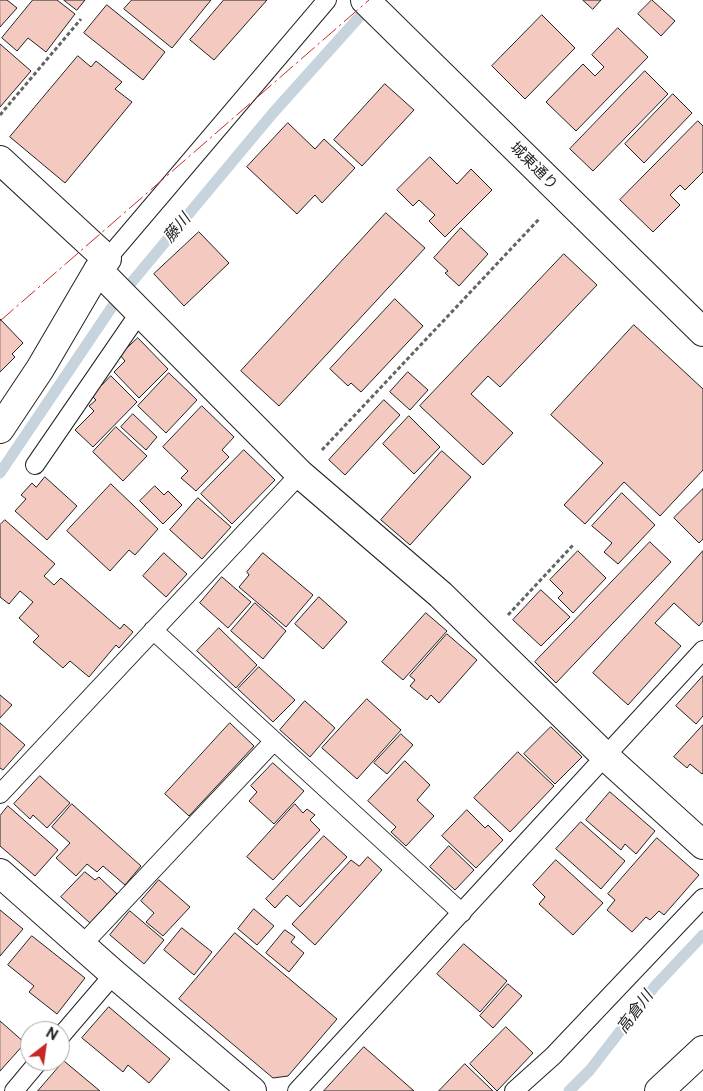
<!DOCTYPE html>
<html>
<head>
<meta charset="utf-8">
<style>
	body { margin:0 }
	#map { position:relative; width:703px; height:1091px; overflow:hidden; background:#fff; font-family:"Public Sans",sans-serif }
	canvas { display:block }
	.north { position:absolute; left:20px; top:1021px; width:50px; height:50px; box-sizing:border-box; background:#fff; border:1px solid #a7a7a7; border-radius:50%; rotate:30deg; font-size:14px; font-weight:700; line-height:20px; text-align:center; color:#222 }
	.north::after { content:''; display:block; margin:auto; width:18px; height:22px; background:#c62828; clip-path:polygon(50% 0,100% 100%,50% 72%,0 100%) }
</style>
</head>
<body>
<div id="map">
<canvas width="703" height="1091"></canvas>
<div class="north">N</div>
</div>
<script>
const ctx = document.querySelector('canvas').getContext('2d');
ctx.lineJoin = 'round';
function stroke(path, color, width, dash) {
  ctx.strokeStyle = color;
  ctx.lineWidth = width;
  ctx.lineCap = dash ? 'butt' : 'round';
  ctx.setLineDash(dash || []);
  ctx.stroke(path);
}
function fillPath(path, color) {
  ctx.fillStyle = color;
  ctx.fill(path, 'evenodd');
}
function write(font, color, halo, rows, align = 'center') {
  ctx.font = font + ' "Public Sans","Noto Sans JP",sans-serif';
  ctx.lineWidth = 4;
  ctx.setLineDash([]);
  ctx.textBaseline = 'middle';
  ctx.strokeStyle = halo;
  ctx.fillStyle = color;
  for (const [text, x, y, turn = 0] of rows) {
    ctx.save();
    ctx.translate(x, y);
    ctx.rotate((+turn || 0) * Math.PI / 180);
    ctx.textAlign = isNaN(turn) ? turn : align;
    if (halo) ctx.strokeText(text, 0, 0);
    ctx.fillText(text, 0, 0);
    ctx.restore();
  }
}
stroke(new Path2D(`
	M 0,473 L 116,301 L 273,113 L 370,5
	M 569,1091 L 590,1070 L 655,986 L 703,935`), '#c7d3dd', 11);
const building = new Path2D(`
	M 0,0 L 7,0 L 17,8 L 0,27 Z
	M 33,0 L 57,0 L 75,14 L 46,52 L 28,38 L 17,51 L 2,38 Z
	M 64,0 L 85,0 L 77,10 Z
	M 132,0 L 211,0 L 172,48 L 124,9 Z
	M 224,0 L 267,0 L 214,60 L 190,40 Z
	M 583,0 L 601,0 L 593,9 Z
	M 652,0 L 675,21 L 661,36 L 638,14 Z
	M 107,5 L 165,52 L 143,80 L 84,33 Z
	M 542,15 L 575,48 L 525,99 L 492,66 Z
	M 618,28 L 648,57 L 576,131 L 546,102 L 583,64 L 595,76 L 604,67 L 592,55 Z
	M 0,44 L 31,71 L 0,107 Z
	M 78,56 L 91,67 L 96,61 L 122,82 L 115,89 L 132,102 L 65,183 L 10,137 Z
	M 645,71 L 668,94 L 593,171 L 570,149 Z
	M 385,84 L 414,110 L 362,166 L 334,140 Z
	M 673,94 L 692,113 L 644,163 L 625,144 Z
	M 698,121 L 703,126 L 703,172 L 685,190 L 680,185 L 670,195 L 680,205 L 653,232 L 620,200 Z
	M 288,123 L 315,149 L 324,139 L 355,168 L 322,203 L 315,195 L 297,214 L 247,167 Z
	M 430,157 L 457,184 L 471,169 L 492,190 L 445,237 L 429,221 L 435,215 L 419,200 L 413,206 L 397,190 Z
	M 386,213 L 425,248 L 279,406 L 241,371 Z
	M 461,228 L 488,254 L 459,286 L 445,273 L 448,271 L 434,258 Z
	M 199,232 L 229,263 L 184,306 L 154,274 Z
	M 564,254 L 597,285 L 500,387 L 488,376 L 471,394 L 513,433 L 483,465 L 420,406 Z
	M 395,299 L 423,326 L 361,392 L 351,383 L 348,386 L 330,369 Z
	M 0,319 L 23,343 L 12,354 L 15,357 L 0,372 Z
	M 634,325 L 703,389 L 703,470 L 660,516 L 624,482 L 585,524 L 564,505 L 603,463 L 551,415 Z
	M 138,338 L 168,369 L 139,398 L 114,372 L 125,361 L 120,355 Z
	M 408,372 L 428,390 L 410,410 L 390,392 Z
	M 169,373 L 197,400 L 166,433 L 138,406 Z
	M 111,376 L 137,402 L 93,447 L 75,430 L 94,411 L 89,406 L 96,400 L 92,396 Z
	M 384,400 L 400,415 L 345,475 L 329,460 Z
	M 202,406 L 234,437 L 222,450 L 229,457 L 196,491 L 181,478 L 188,471 L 163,447 Z
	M 133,414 L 157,437 L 146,450 L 121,427 Z
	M 409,416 L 440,447 L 414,474 L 383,444 Z
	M 116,427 L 147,456 L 123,481 L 93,452 Z
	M 244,450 L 275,480 L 232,524 L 201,494 Z
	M 442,451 L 471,477 L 410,545 L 381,520 Z
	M 45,477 L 77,506 L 47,540 L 15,511 L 26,499 L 21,495 L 32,483 L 36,487 Z
	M 111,484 L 158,529 L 135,555 L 129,550 L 110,571 L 67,531 Z
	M 155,486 L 164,495 L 168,491 L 182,505 L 163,524 L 140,501 Z
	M 703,489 L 703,539 L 699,543 L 674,518 Z
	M 622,493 L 655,525 L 618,564 L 604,552 L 612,543 L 592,526 Z
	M 198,498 L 231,527 L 202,559 L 170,530 Z
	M 5,520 L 55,564 L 44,576 L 54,585 L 61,578 L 120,629 L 124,624 L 133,632 L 119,648 L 116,645 L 89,677 L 70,661 L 63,668 L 33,642 L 39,636 L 19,618 L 33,602 L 20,591 L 9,604 L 0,597 L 0,525 Z
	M 650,542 L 671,562 L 556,683 L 535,662 Z
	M 578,551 L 606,578 L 573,613 L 558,598 L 563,593 L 550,580 Z
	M 703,551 L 703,621 L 699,626 L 674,603 L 655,623 L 681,646 L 628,705 L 593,673 Z
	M 164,553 L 187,574 L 166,597 L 143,576 Z
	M 263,553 L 313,595 L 286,627 L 239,587 L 249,575 L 247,572 Z
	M 222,577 L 251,602 L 228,628 L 200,603 Z
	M 541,590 L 570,617 L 541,646 L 513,620 Z
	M 319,597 L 347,622 L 323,649 L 295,624 Z
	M 255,603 L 286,631 L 263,659 L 231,631 Z
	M 426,613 L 447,631 L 403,680 L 382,662 Z
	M 219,628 L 257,665 L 236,688 L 197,651 Z
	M 447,634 L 477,660 L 439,703 L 431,695 L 427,700 L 410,686 L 415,680 L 410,676 Z
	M 259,667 L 295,700 L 273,722 L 238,689 Z
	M 703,676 L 703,716 L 696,724 L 676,706 Z
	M 0,695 L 12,705 L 0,718 Z
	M 367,699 L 401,730 L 357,779 L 322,748 Z
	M 305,701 L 335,728 L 310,757 L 280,730 Z
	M 0,723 L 25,745 L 3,770 L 0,768 Z
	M 230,723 L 254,746 L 189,816 L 165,794 Z
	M 703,725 L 703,773 L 702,774 L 690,764 L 687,768 L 674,757 Z
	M 551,727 L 582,757 L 555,784 L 524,754 Z
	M 401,734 L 413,745 L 387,774 L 374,763 Z
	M 518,752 L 554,786 L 510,832 L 474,798 Z
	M 405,761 L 430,785 L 417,800 L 434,816 L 406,846 L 391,832 L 396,827 L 368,801 Z
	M 273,763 L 304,791 L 274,824 L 249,801 L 257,792 L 251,786 Z
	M 40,776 L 70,803 L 47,828 L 33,815 L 30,819 L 14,804 Z
	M 610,792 L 655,831 L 636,854 L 625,844 L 621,850 L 586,820 Z
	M 72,804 L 141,866 L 125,885 L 103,866 L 97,872 L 87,864 L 76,876 L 56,858 L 70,843 L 52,827 Z
	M 295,804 L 303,813 L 307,809 L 315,815 L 310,820 L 320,830 L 273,880 L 247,857 Z
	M 8,806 L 58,850 L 35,876 L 0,846 L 0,816 Z
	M 467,810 L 485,828 L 488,825 L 503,840 L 476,868 L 442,836 Z
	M 581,822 L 625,861 L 601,889 L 556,849 Z
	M 324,836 L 347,857 L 300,907 L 287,895 L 275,908 L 266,899 Z
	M 657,838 L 699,875 L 664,915 L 659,911 L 650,920 L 646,917 L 632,932 L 607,910 L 615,900 L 608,894 Z
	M 449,846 L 474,870 L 455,890 L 430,867 Z
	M 368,857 L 382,870 L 315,945 L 292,924 L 351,860 L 359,866 Z
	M 556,860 L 603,903 L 573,935 L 539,904 L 545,897 L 533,885 Z
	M 85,872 L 95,880 L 99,877 L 117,894 L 90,923 L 61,897 Z
	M 159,880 L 190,907 L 163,936 L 146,922 L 154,913 L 141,901 Z
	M 254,909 L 274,926 L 257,945 L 238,929 Z
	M 0,910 L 23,929 L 0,956 Z
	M 130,911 L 164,940 L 144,964 L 110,935 Z
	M 182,928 L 212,952 L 194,975 L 164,950 Z
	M 285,930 L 295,937 L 291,942 L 304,953 L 289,972 L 266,953 Z
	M 235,933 L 337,1019 L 288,1076 L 273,1078 L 179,999 Z
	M 32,936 L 85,978 L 57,1014 L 29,992 L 34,986 L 8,965 Z
	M 464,944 L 507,981 L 480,1012 L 437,974 Z
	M 508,984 L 522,996 L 493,1028 L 480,1016 Z
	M 109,1007 L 170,1059 L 149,1083 L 128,1065 L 123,1072 L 82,1038 Z
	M 0,1021 L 25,1043 L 0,1071 Z
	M 506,1027 L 533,1053 L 497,1091 L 470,1064 Z
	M 364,1047 L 414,1091 L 324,1091 Z
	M 64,1061 L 100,1091 L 38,1091 Z
	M 465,1064 L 493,1091 L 439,1091 Z`);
fillPath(building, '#f3c9c0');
stroke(building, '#222', 1);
const lane = new Path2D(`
	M 107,259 L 327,0
	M 35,465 L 140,312
	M 153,630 L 462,913
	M 0,794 L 300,474
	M 82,945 L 274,741
	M 60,1037 L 114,974
	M 14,1091 L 39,1061
	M 297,1091 L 703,650
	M 514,1091 L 553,1056 L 703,898`);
const street = new Path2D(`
	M 0,160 L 107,259 L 98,270 L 40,369 L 0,429
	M 98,270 L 300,474 L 441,595 L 606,757 L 703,845
	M 0,873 L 114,974 L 252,1091
	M 659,1091 L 703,1050`);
const highway = new Path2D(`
	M 365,0 L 703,332`);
stroke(lane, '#222', 20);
stroke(street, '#222', 30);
stroke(highway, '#222', 30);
stroke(new Path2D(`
	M 0,115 L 81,19
	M 322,450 L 540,218
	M 508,615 L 574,544`), '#646464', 3, [4, 2.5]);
stroke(lane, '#fff', 18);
stroke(street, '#fff', 28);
stroke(highway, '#fff', 28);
stroke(new Path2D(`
	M 0,321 L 369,0`), '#c62828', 1, [18, 4, 2.5, 4]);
write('15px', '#222', '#fff', [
	["城東通り",534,166,45]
]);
write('italic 16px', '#222', '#fff', [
	["藤川",177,228,-50],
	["高倉川",635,1012,-53]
]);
</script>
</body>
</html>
